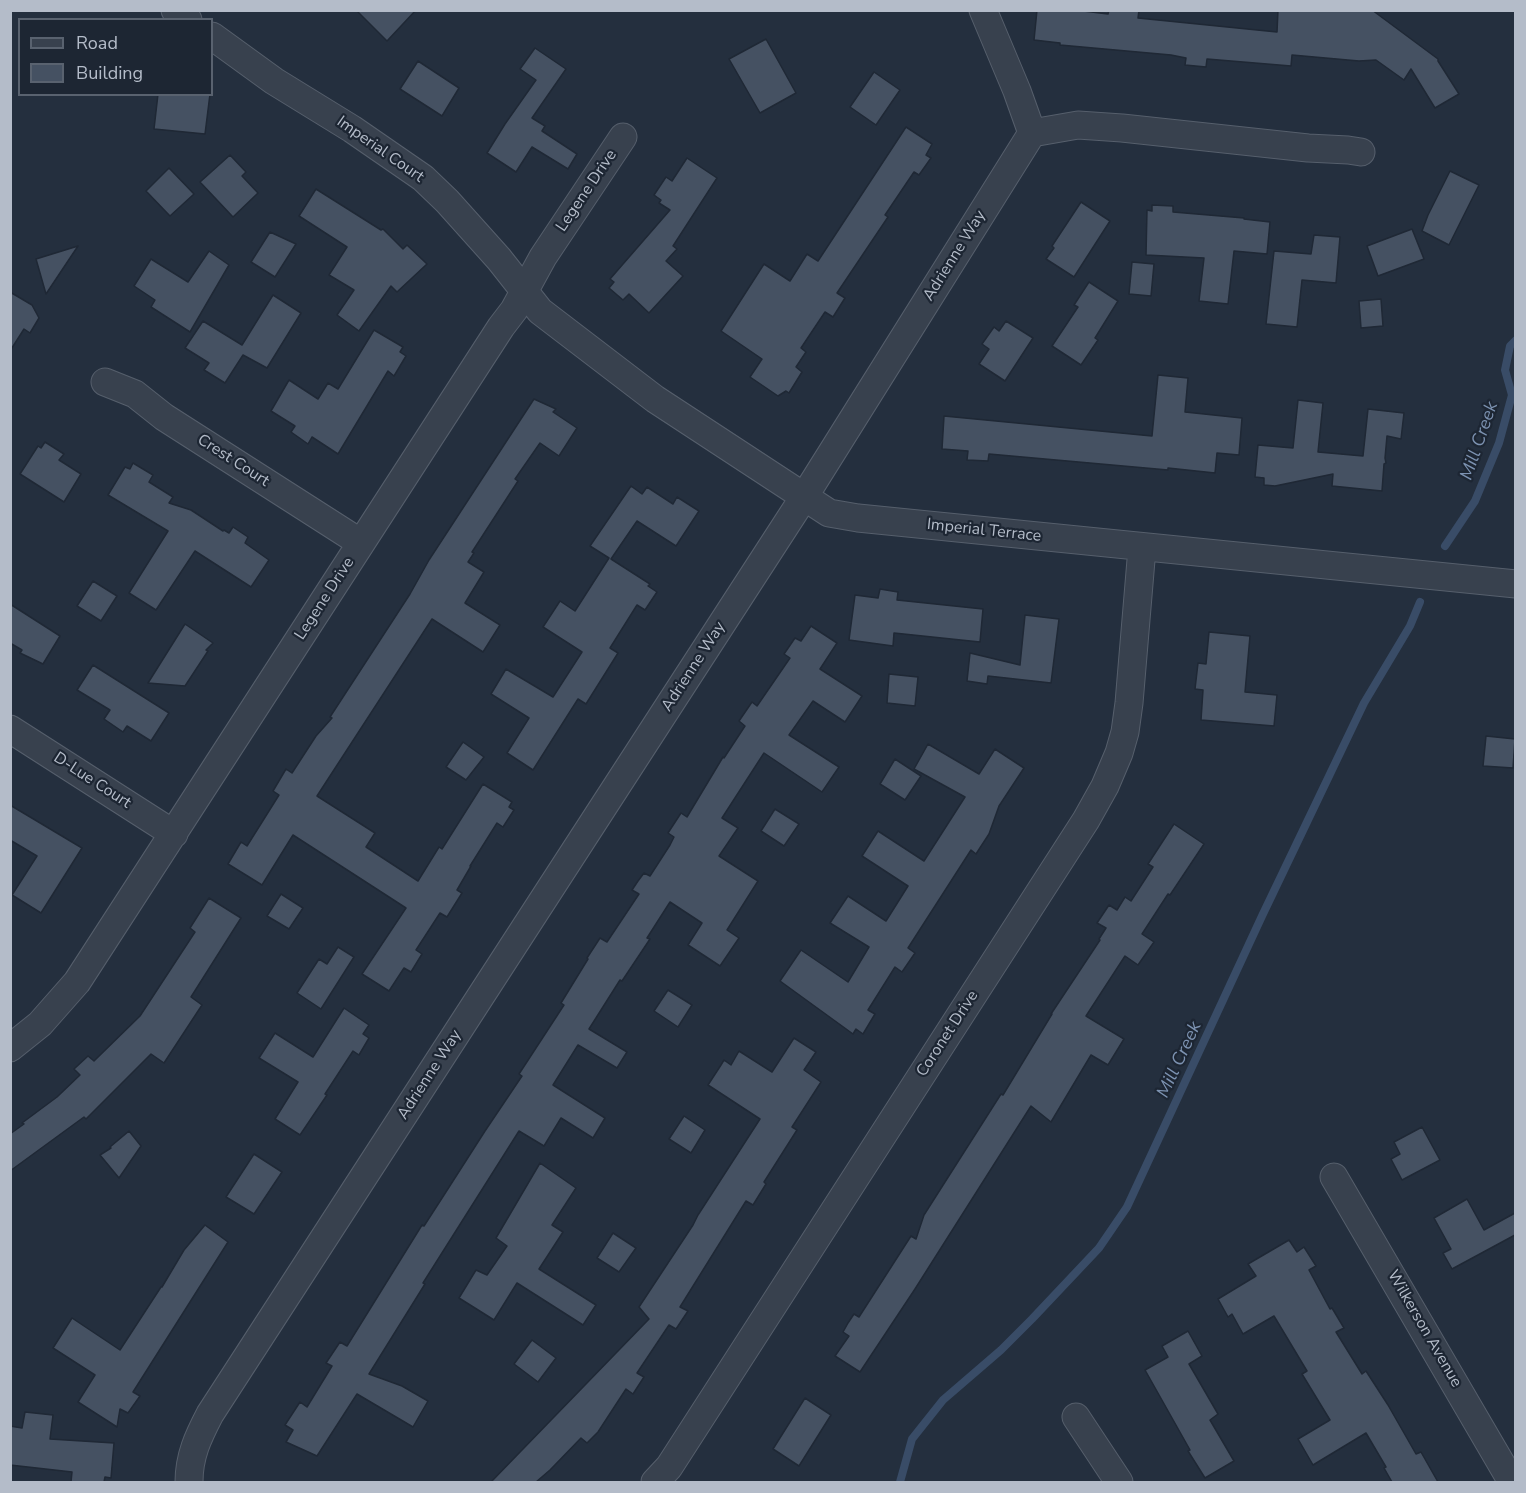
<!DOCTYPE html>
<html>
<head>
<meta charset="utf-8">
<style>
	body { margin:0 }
	#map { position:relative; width:1526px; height:1493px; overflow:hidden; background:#242f3e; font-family:"Nunito Sans",sans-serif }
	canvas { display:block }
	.frame { position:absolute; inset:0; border:12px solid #b4bcc9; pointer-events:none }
	.legend { position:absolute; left:18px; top:18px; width:195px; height:78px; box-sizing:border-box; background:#1d2633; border:2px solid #59626f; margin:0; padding:8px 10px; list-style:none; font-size:18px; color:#b4bcc9 }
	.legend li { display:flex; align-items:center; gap:12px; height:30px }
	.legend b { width:30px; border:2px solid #59626f }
</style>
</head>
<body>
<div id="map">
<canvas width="1526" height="1493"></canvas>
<div class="frame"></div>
<ul class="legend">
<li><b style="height:8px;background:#38414e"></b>Road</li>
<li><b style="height:16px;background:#455162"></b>Building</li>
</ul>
</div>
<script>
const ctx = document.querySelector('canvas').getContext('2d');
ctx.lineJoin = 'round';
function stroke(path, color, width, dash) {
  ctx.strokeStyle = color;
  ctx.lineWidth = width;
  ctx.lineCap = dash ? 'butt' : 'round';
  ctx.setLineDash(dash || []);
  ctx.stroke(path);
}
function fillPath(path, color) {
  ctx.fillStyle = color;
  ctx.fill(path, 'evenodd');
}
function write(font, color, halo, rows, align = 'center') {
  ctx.font = font + ' "Nunito Sans",sans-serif';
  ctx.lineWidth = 4.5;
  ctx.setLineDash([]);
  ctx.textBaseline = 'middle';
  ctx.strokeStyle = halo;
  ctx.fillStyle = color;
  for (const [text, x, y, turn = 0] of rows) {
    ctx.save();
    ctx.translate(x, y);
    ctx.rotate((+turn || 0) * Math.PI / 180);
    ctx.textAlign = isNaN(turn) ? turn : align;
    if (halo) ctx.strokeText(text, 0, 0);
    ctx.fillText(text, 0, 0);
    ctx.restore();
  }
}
stroke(new Path2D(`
	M 1445,546 L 1475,501 L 1499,443 L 1512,395 L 1505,370 L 1510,346 L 1516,340
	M 900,1482 L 912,1439 L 943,1400 L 1001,1350 L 1032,1319 L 1099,1248 L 1127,1207 L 1262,916 L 1364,703 L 1410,626 L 1420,602`), '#394c67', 8);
const building = new Path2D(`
	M 356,10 L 416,10 L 387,41 Z
	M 1037,10 L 1075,10 L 1108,14 L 1109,10 L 1139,10 L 1138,18 L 1277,32 L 1278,10 L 1372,10 L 1438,59 L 1438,61 L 1459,94 L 1435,108 L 1411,69 L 1404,80 L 1376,60 L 1359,61 L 1292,55 L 1291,66 L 1207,59 L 1206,67 L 1185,65 L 1186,58 L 1171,55 L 1060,45 L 1060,43 L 1034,40 Z
	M 766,39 L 796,93 L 760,113 L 729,59 Z
	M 535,48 L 566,69 L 532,118 L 545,126 L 542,131 L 577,154 L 568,169 L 532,147 L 516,172 L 487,153 L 505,124 L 536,80 L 520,69 Z
	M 418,61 L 459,88 L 442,116 L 400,89 Z
	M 874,72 L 900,90 L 876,125 L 850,107 Z
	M 158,94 L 210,94 L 205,134 L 154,129 Z
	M 906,127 L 932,144 L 926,155 L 931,158 L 919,175 L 914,172 L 885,215 L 888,217 L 837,293 L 845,298 L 833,317 L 825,312 L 801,348 L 806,352 L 796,367 L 802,372 L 789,393 L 786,391 L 778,396 L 750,377 L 762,359 L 721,331 L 764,264 L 790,281 L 807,254 L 818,261 Z
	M 230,155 L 246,172 L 242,176 L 258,193 L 233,217 L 200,182 Z
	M 687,158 L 717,178 L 673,246 L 677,249 L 666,261 L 683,276 L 649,313 L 629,294 L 623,300 L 609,288 L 614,282 L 610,279 L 670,210 L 659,203 L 661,200 L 654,195 L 666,177 L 672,181 Z
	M 169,168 L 194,194 L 170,216 L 146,191 Z
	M 1450,171 L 1479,185 L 1449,245 L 1422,231 L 1428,215 Z
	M 316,189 L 381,230 L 383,229 L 403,249 L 407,245 L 427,264 L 397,292 L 391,286 L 359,331 L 337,315 L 354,290 L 329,275 L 347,247 L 299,216 Z
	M 1081,202 L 1110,221 L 1074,277 L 1046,259 L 1054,248 L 1052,246 Z
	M 1152,205 L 1173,206 L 1173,212 L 1244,218 L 1244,219 L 1270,222 L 1267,254 L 1234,251 L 1228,304 L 1199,301 L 1204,258 L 1146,255 L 1147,210 L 1152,211 Z
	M 1412,229 L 1424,259 L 1378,276 L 1367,246 Z
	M 270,232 L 296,244 L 275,277 L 251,262 Z
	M 1314,235 L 1340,237 L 1336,283 L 1302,280 L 1297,327 L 1266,324 L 1274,251 L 1311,254 Z
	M 78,246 L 46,294 L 36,259 Z
	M 209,251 L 229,265 L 190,332 L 151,307 L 155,300 L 134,286 L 151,259 L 188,282 Z
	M 1132,262 L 1154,264 L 1151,296 L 1129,294 Z
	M 1089,282 L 1118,301 L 1095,338 L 1098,340 L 1081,365 L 1052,346 L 1078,307 L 1074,305 Z
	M 10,292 L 32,305 L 39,318 L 30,333 L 24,329 L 10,351 Z
	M 273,295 L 301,313 L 267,368 L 243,355 L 225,383 L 204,370 L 209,363 L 185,348 L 203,321 L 242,345 Z
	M 1381,299 L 1383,326 L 1361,328 L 1359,301 Z
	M 1006,321 L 1033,338 L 1005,381 L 979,364 L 989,349 L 982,344 L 994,327 L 999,331 Z
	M 374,330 L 403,347 L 400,352 L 406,356 L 394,376 L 388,371 L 338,454 L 312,437 L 308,444 L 291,432 L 295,426 L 271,411 L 289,380 L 318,399 L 328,383 L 338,389 Z
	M 1158,375 L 1188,378 L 1185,412 L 1242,418 L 1239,455 L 1217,453 L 1215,473 L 1168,468 L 1168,470 L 989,454 L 988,461 L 967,460 L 968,451 L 942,449 L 944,416 L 1152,436 Z
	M 534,399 L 556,409 L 553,412 L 577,428 L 559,456 L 540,443 L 515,479 L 518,481 L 472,552 L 474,553 L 468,562 L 484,572 L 465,603 L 500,625 L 483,652 L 432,619 L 317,796 L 375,833 L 366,847 L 418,881 L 439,847 L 442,849 L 483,784 L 512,802 L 509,807 L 514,810 L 503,827 L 497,823 L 470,866 L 471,866 L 457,890 L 462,893 L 447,917 L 440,913 L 416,950 L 422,954 L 411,972 L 404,968 L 389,991 L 362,974 L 406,908 L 293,835 L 262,885 L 228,864 L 241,842 L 247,846 L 279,795 L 273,791 L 286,769 L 292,773 L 316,736 L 332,718 L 330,717 L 410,594 L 429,560 Z
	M 1298,400 L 1323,403 L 1318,452 L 1363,456 L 1368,409 L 1404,413 L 1401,439 L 1387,436 L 1385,458 L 1386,463 L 1384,464 L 1382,491 L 1332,486 L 1333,474 L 1275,486 L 1264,485 L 1264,478 L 1255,477 L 1258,445 L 1293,448 Z
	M 45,442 L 64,454 L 59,460 L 81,474 L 64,502 L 20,474 L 38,446 L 41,448 Z
	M 133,463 L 153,475 L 149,482 L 173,497 L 169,503 L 191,510 L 223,531 L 224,530 L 229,533 L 233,527 L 248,537 L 245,543 L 269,560 L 251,587 L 195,551 L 156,610 L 129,593 L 168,531 L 108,495 L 125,467 L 130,469 Z
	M 631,486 L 642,494 L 647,487 L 673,504 L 677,497 L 699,511 L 676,546 L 637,521 L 611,559 L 650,584 L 648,586 L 657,592 L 645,610 L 637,605 L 610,648 L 618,653 L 586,704 L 578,699 L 533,770 L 507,753 L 529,718 L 491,694 L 506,669 L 553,697 L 582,652 L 543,627 L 560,601 L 575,611 L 609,558 L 590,546 Z
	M 93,581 L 117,596 L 101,621 L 77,606 Z
	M 880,589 L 898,592 L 897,600 L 983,609 L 980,642 L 894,633 L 893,646 L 849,640 L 855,595 L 878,598 Z
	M 10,604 L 60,636 L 43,664 L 20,653 L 22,650 L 10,643 Z
	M 1025,615 L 1059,619 L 1051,683 L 988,676 L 987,684 L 967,681 L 970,653 L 1020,665 Z
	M 185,624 L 213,643 L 206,650 L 208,651 L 185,686 L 148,683 Z
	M 811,626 L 837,643 L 820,669 L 862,696 L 845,722 L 813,701 L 789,735 L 839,767 L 822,792 L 764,753 L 722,818 L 738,828 L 719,856 L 758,881 L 727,930 L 739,938 L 720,966 L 688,945 L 702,923 L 670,902 L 647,938 L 650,939 L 622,981 L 620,980 L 589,1029 L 627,1052 L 617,1068 L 578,1045 L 553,1085 L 605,1118 L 593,1138 L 561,1118 L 544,1146 L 519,1131 L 423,1283 L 425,1284 L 369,1374 L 402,1386 L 428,1401 L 413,1427 L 357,1394 L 317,1456 L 286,1442 L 293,1430 L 285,1425 L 300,1402 L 307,1407 L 332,1366 L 326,1363 L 340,1342 L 347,1346 L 422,1225 L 424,1226 L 444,1195 L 485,1131 L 522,1076 L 519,1074 L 564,1005 L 561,1003 L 588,959 L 587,958 L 600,938 L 607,942 L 639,894 L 632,890 L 638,881 L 644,873 L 650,876 L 670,845 L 674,837 L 668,833 L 681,813 L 687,817 L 723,757 L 724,758 L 745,726 L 739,721 L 752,702 L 757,706 L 790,658 L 784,654 L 795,638 L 801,641 Z
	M 1209,632 L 1250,636 L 1245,692 L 1277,695 L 1274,726 L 1201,720 L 1203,690 L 1195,689 L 1198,663 L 1206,664 Z
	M 93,665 L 169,713 L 151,741 L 127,726 L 123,732 L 104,719 L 110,710 L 77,690 Z
	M 889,674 L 918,677 L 915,706 L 887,703 Z
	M 1486,736 L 1515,739 L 1513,768 L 1483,766 Z
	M 463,742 L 484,757 L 466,780 L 446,767 Z
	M 928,744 L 979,774 L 995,749 L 1024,768 L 999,806 L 989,834 L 976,854 L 971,850 L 908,948 L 915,953 L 902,972 L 895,967 L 868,1010 L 875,1014 L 863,1034 L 856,1029 L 853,1034 L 780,981 L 801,950 L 848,982 L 869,947 L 830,923 L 848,896 L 886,921 L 908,886 L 862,856 L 878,831 L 924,861 L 965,797 L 914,769 Z
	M 895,759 L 921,776 L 905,800 L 880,784 Z
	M 10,805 L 82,848 L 41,913 L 12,895 L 37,856 L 10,840 Z
	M 775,809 L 799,824 L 784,846 L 761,831 Z
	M 1174,824 L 1204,844 L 1170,895 L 1168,894 L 1142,934 L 1154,942 L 1138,965 L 1125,956 L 1086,1016 L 1124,1039 L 1108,1065 L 1091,1055 L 1051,1122 L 1031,1106 L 915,1289 L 860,1372 L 835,1356 L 849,1336 L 843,1332 L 848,1323 L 854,1314 L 859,1317 L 911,1236 L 916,1239 L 924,1215 L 1001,1094 L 1003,1095 L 1052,1014 L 1051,1014 L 1100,940 L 1099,939 L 1106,928 L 1097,923 L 1109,905 L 1117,910 L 1125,897 L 1131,901 L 1153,867 L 1148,864 Z
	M 281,894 L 303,908 L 289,929 L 267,916 Z
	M 209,898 L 241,918 L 191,997 L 202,1005 L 164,1063 L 151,1054 L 86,1119 L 84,1117 L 10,1171 L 10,1134 L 24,1124 L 22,1123 L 57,1097 L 80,1075 L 74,1069 L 88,1056 L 94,1061 L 140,1016 L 195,932 L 190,928 Z
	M 338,947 L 354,957 L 321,1009 L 297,993 L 319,959 L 327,964 Z
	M 668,990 L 692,1005 L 678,1027 L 654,1011 Z
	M 344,1008 L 369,1025 L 363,1034 L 369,1038 L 359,1055 L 353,1051 L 325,1094 L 327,1095 L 300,1135 L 275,1119 L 298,1082 L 259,1058 L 275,1033 L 313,1057 Z
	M 794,1038 L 816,1052 L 804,1070 L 821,1082 L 792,1127 L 797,1130 L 764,1182 L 766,1184 L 753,1205 L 746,1201 L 680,1307 L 688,1311 L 676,1329 L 669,1325 L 637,1373 L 644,1377 L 633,1394 L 626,1389 L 598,1432 L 587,1443 L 581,1438 L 550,1470 L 536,1482 L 491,1482 L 649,1319 L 639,1307 L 693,1225 L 698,1215 L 760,1119 L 708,1085 L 721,1065 L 724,1060 L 731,1065 L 739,1051 L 772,1072 Z
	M 684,1116 L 705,1130 L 691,1153 L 669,1139 Z
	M 1422,1127 L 1440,1160 L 1402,1180 L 1391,1159 L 1400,1154 L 1394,1142 Z
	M 129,1131 L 141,1146 L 119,1178 L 100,1155 L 111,1148 L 110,1147 Z
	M 254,1154 L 282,1172 L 254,1214 L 226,1197 Z
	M 540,1163 L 576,1188 L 552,1225 L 563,1232 L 539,1269 L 596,1305 L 583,1325 L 517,1283 L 494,1320 L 459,1298 L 476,1270 L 487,1275 L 507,1246 L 496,1238 Z
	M 1467,1199 L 1484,1230 L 1515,1213 L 1515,1235 L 1452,1269 L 1443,1253 L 1451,1249 L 1434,1218 Z
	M 205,1225 L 228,1242 L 133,1392 L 140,1396 L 128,1413 L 120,1409 L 117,1427 L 78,1402 L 95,1375 L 53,1348 L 72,1318 L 120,1350 L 161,1287 L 162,1287 L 184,1250 Z
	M 613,1233 L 636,1248 L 619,1272 L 597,1258 Z
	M 1289,1240 L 1297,1252 L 1304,1247 L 1316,1266 L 1309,1270 L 1330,1309 L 1332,1308 L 1344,1328 L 1336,1332 L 1362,1374 L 1366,1371 L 1388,1405 L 1416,1454 L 1421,1452 L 1438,1482 L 1392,1482 L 1384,1468 L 1386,1467 L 1366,1433 L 1313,1465 L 1298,1439 L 1330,1420 L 1302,1374 L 1307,1371 L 1274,1316 L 1243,1334 L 1232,1314 L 1228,1317 L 1218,1299 L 1256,1276 L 1248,1264 Z
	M 1188,1331 L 1202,1356 L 1189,1364 L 1218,1414 L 1210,1420 L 1234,1461 L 1205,1478 L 1188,1451 L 1190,1450 L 1145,1370 L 1168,1357 L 1162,1346 Z
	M 532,1340 L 556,1358 L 538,1382 L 514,1364 Z
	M 805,1398 L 831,1415 L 799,1466 L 773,1449 Z
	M 25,1412 L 53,1415 L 50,1439 L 114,1443 L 111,1478 L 105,1477 L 104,1482 L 71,1482 L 72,1472 L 10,1465 L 10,1426 L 22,1428 Z`);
fillPath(building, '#455162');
stroke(building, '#1f2835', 1.5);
const street = new Path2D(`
	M 175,10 L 188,20
	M 983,10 L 1017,91 L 1032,133
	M 212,36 L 274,81 L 352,129 L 423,178 L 447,201 L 499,259 L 540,311 L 655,399 L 829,513 L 858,518 L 1516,584
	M 105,382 L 135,394 L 164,417 L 361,543
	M 10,729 L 174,834
	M 10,1048 L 40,1024 L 77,982 L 501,327 L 514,310 L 543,257 L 623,137
	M 1334,1177 L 1512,1482
	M 1076,1417 L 1119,1482
	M 189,1482 C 189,1456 198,1437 210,1414 L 804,497 L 1032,133 L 1078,125 L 1122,128 L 1308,148 L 1348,150 L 1361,152
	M 655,1482 L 669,1467 L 1086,820 L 1105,786 L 1119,753 L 1125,732 L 1129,703 L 1142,548`);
stroke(street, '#565f6c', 29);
stroke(street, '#38414e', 27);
write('16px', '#b4bcc9', '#1d2633', [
	["Imperial Court",380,150,35],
	["Legene Drive",587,191,-56],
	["Adrienne Way",955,256,-58],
	["Crest Court",233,461,33],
	["Imperial Terrace",984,531,6],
	["Legene Drive",325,599,-57],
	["Adrienne Way",694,667,-57],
	["D-Lue Court",92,781,33],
	["Coronet Drive",948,1034,-57],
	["Adrienne Way",430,1075,-57],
	["Wilkerson Avenue",1424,1329,60]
]);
write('italic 18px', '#7c92b1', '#1d2633', [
	["Mill Creek",1480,441,-71],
	["Mill Creek",1180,1060,-65]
]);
</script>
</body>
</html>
